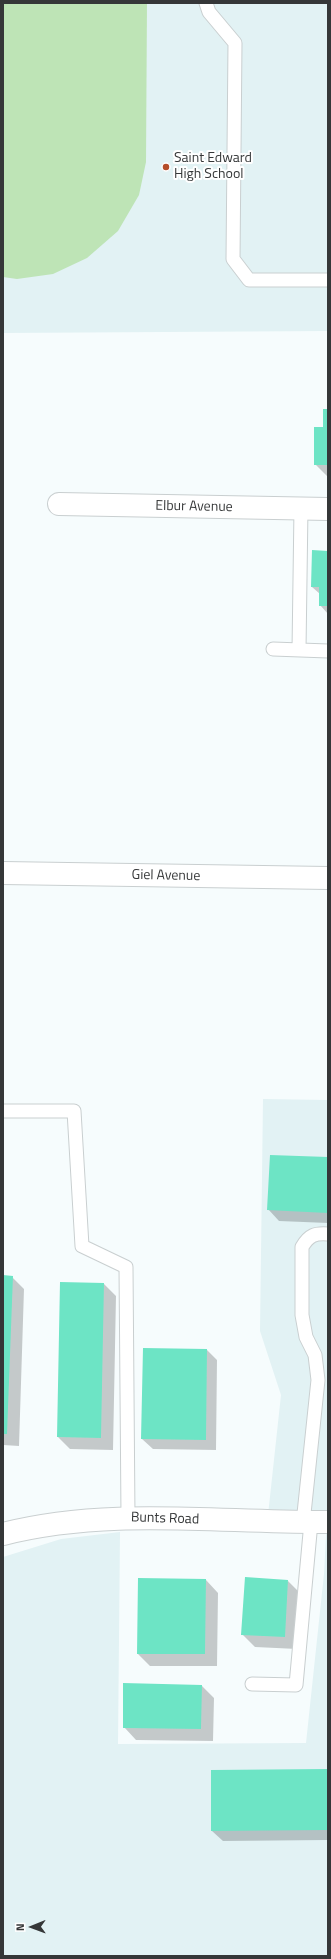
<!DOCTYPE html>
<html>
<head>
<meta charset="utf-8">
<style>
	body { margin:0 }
	#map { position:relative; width:331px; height:1959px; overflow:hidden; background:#f6fcfd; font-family:"Titillium Web",sans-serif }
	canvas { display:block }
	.frame { position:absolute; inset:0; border:4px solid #353738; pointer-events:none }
	.north { position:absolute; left:12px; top:1907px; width:40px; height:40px; -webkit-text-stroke:3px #fff; paint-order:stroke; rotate:269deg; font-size:11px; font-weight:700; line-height:16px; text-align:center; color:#353738 }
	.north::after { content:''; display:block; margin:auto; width:14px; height:18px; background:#353738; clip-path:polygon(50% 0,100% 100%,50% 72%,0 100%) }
</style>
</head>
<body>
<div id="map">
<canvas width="331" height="1959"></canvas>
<div class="frame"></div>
<div class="north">N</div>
</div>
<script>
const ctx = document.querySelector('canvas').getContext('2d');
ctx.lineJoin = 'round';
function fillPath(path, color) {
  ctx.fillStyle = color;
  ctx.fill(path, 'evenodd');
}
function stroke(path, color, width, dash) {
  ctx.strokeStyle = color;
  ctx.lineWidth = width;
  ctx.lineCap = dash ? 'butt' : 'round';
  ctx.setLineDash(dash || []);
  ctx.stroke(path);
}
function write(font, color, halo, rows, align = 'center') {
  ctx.font = font + ' "Titillium Web",sans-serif';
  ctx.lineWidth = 4;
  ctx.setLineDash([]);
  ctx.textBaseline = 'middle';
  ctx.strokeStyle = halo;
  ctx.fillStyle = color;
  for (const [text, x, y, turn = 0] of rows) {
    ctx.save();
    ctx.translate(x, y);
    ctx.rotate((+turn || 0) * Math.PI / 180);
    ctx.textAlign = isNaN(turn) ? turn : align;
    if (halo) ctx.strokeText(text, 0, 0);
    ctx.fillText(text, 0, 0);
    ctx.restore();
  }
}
fillPath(new Path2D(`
	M 3,3 L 328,3 L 328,331 L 3,333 Z
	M 263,1099 L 328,1100 L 328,1956 L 3,1956 L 3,1557 L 61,1539 L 120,1532 L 118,1744 L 306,1743 L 324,1574 L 327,1517 L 268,1515 L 281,1395 L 260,1331 Z`), '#e2f2f4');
fillPath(new Path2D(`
	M 3,3 L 147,3 L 146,162 L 139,195 L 118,231 L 87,258 L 53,274 L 17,279 L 3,277 Z`), '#bee4b6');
fillPath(new Path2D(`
	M 328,410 L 328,477 L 315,464 Z
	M 328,552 L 328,614 L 320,605 L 320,594 L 312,587 Z
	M 328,1158 L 328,1223 L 279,1221 L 268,1209 Z
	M 3,1276 L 12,1277 L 24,1289 L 19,1446 L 3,1445 Z
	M 104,1284 L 116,1296 L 113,1450 L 70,1449 L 58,1437 Z
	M 207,1350 L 217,1360 L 216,1450 L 153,1449 L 142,1439 Z
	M 206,1580 L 218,1593 L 217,1666 L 150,1666 L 138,1654 Z
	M 288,1581 L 300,1593 L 297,1649 L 255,1647 L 242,1634 Z
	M 202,1686 L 214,1698 L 213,1741 L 136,1740 L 124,1727 Z
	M 328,1770 L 328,1840 L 223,1841 L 212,1831 Z`), '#0003');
fillPath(new Path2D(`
	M 323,409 L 328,409 L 328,465 L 314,465 L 314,427 L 323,427 Z
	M 312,550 L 328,551 L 328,606 L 319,606 L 319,587 L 311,587 Z
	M 270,1155 L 328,1157 L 328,1213 L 267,1210 Z
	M 3,1275 L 13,1276 L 7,1434 L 3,1434 Z
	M 60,1282 L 104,1283 L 101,1438 L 57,1437 Z
	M 143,1348 L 207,1349 L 206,1440 L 141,1439 Z
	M 245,1577 L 288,1580 L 285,1637 L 241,1635 Z
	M 138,1578 L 206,1579 L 205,1654 L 137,1654 Z
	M 123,1683 L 202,1685 L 201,1729 L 123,1728 Z
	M 328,1769 L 328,1830 L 211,1831 L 211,1770 Z`), '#6de4c5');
const service = new Path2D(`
	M 206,3 L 209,12 L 235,43 L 233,259 L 249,280 L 328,280
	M 273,649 L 328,651
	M 299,650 L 301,508
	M 3,1111 L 74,1111 L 82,1246 L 126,1267 L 128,1517
	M 303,1523 L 318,1380 L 315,1355 L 306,1337 L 302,1315 L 302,1247 C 309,1235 315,1233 328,1234
	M 252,1684 L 296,1685 L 311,1522`);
const minor = new Path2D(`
	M 59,504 L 328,509
	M 3,873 L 328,878`);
const tertiary = new Path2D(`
	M 3,1534 C 110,1507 219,1523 328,1522`);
stroke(service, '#c9cfd0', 15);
stroke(minor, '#c9cfd0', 24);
stroke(tertiary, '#c9cfd0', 24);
stroke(service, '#fff', 13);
stroke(minor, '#fff', 22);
stroke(tertiary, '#fff', 22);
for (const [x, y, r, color] of [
	[166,167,4,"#b54d29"]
]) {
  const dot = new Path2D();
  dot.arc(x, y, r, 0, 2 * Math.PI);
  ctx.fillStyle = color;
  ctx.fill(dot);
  stroke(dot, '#fff', 1.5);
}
write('14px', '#353738', '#fff', [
	["Saint Edward",174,159],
	["High School",174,175]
], 'left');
write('14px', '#353738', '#fff', [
	["Elbur Avenue",194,507,1],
	["Giel Avenue",166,876,1],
	["Bunts Road",165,1519,2]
]);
</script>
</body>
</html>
